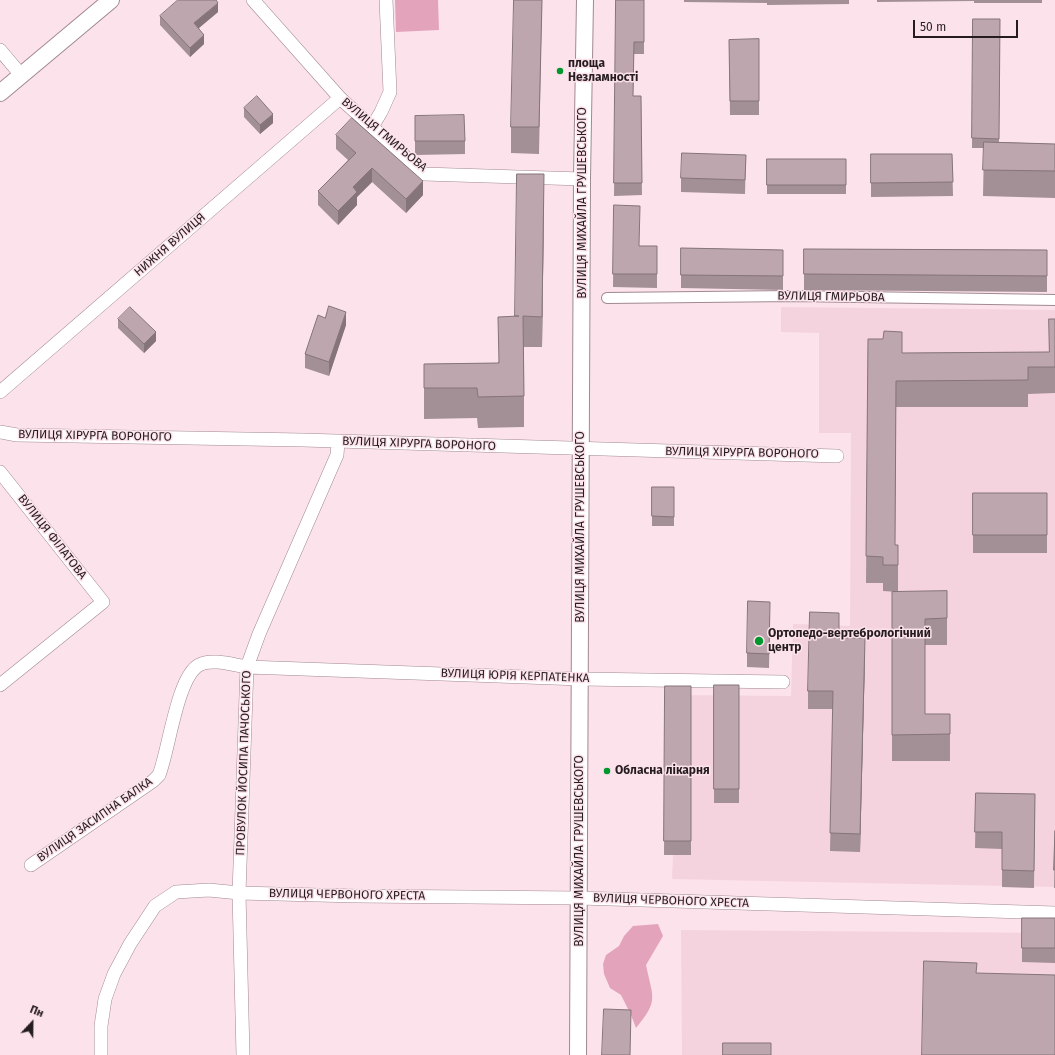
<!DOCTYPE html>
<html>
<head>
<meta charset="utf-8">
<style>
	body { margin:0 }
	#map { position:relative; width:1055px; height:1055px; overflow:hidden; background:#fce2eb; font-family:"Fira Sans",sans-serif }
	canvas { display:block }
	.north { position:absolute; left:12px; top:1003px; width:40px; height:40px; -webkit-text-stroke:3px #fce2eb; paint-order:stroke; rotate:22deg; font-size:11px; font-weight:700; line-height:16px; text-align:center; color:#251c1f }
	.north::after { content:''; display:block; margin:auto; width:14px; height:18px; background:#251c1f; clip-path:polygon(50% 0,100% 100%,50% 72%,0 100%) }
	.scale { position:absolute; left:913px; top:20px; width:105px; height:18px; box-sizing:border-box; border:2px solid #251c1f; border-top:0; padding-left:5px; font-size:12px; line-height:14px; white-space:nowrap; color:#251c1f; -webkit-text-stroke:3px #fce2eb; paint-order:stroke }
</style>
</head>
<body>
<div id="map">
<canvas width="1055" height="1055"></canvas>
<div class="north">Пн</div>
<div class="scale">50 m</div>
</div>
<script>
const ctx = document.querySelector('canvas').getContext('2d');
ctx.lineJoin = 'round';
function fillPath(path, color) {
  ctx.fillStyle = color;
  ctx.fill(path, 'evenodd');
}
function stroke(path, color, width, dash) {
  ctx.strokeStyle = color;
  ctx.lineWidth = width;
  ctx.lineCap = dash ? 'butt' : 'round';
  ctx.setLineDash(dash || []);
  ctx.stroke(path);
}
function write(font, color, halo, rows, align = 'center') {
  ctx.font = font + ' "Fira Sans",sans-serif';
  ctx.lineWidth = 3;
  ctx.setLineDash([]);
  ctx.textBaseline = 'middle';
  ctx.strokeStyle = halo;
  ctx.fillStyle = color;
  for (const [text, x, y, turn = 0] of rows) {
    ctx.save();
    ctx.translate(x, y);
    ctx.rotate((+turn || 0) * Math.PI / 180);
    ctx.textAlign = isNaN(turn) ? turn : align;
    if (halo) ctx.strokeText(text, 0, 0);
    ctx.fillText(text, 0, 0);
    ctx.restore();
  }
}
fillPath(new Path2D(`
	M 781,307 L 1055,310 L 1055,887 L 672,879 L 673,855 L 665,695 L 791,696 L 793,624 L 850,626 L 851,433 L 819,433 L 819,333 L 781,332 Z
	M 681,930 L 1055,933 L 1055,1055 L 682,1055 Z`), '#f5d3de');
fillPath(new Path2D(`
	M 395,0 L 438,0 L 439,30 L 396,32 Z
	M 658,924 L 663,936 L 646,965 C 653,999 659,1000 636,1028 L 631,1015 L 621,995 L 610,988 L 604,974 L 603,964 L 606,955 L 619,946 L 624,936 L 633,926 Z`), '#e3a4bb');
const pedestrian = new Path2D(`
	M 607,298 L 792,296 L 1055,300`);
const minor = new Path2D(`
	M 253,0 L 340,98 L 424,174 L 582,179
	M 0,50 L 21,75
	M 372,127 L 381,112 L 390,92 L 386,0
	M 0,392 L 340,98
	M 0,432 L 17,435 L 303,440 L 837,456
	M 0,472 L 103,602 L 0,685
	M 31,865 L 153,781 L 159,775 C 169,750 177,677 199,665 C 211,658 234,665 247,667 L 581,679 L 783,682
	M 101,1055 L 101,1026 L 105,999 L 114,974 L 130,944 L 155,906 L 176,892 L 209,890 L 239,893 L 357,896 L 579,898 L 1055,913
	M 243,1055 L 239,893 L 247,667 L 259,634 L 337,455 L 338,442`);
const tertiary = new Path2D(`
	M 0,93 L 111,0
	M 578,1055 L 582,179 L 585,0`);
stroke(pedestrian, '#a18991', 12);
stroke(minor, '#a18991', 14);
stroke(tertiary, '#a18991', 18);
stroke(pedestrian, '#fff', 10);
stroke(minor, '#fff', 13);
stroke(tertiary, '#fff', 16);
fillPath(new Path2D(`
	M 542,0 L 539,154 L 511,153 L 511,127 Z
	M 616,0 L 644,0 L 644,54 L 634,54 L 633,96 L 641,96 L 642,195 L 614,196 Z
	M 684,0 L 849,0 L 849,4 L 767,5 L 767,3 L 684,2 Z
	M 877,0 L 1042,0 L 1042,3 L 974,3 L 974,1 L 877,2 Z
	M 218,12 L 199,28 L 204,44 L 190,57 L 160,25 L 160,16 Z
	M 973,19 L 1000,19 L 999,142 L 1055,144 L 1055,198 L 983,196 L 984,148 L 972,148 Z
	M 759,39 L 759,115 L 730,115 L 729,40 Z
	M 244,108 L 273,123 L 260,134 L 244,117 Z
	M 415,116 L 465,141 L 465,154 L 415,155 Z
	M 336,135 L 423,195 L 406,213 L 372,182 L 357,197 L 357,205 L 338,225 L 318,205 L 318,191 L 348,160 L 336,149 Z
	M 871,154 L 952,154 L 953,196 L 871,197 Z
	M 746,155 L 745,194 L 681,192 L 681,178 Z
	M 767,159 L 846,159 L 846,194 L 767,194 Z
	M 544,205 L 542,347 L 524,347 L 524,427 L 478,428 L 477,418 L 424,419 L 424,364 L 498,363 L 515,316 Z
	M 614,205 L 639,246 L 657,246 L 657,288 L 613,287 Z
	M 681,248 L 783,250 L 783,290 L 681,288 Z
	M 804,249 L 1047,250 L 1047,292 L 804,290 Z
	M 118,319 L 156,341 L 144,353 L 118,328 Z
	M 1055,319 L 1055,393 L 1028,394 L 1028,407 L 896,407 L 895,545 L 898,545 L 898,592 L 883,591 L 883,583 L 866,583 L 868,339 L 902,353 L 1049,352 Z
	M 346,325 L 329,376 L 305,368 L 305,354 Z
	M 652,487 L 674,487 L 674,526 L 652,526 Z
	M 973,493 L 1047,493 L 1047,553 L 973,553 Z
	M 947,591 L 947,645 L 925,645 L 925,714 L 950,714 L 950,761 L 892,761 L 892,592 Z
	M 770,615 L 769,668 L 747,667 L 747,653 Z
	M 839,638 L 865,656 L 860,852 L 830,851 L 833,709 L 808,709 L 808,691 Z
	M 714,685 L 739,685 L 739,803 L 714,803 Z
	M 665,686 L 691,686 L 691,855 L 664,855 Z
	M 976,793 L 1035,794 L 1034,888 L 1002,887 L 1002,849 L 975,848 Z
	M 1055,831 L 1055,888 L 1054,888 Z
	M 1022,918 L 1055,918 L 1055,963 L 1022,962 Z`), '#a38f96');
fillPath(new Path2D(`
	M 218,3 L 218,12 L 194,32 L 194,23 Z
	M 204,35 L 204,44 L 190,57 L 190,48 Z
	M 273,114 L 273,123 L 260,134 L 260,125 Z
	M 372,168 L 372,182 L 357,197 L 357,205 L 338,225 L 338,211 L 353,187 Z
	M 544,174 L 544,205 L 542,347 L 542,317 Z
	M 423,181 L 423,195 L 406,213 L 406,199 Z
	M 346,312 L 346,325 L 329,376 L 329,362 Z
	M 156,332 L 156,341 L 144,353 L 144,344 Z
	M 865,638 L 865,656 L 860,852 L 860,834 Z`), '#85747a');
const building = new Path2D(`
	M 178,0 L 216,0 L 218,3 L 194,23 L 204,35 L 190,48 L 160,16 Z
	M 514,0 L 542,0 L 539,127 L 511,127 Z
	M 616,0 L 644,0 L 644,42 L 634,42 L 633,96 L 641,96 L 642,183 L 614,183 Z
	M 973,19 L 1000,19 L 999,139 L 972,138 Z
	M 759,39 L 759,101 L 730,101 L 729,40 Z
	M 257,96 L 273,114 L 260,125 L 244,108 Z
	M 464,115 L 465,141 L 415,141 L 415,116 Z
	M 352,118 L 423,181 L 406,199 L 372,168 L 353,187 L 357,192 L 338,211 L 318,191 L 356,153 L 336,135 Z
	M 984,142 L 1055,144 L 1055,171 L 983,170 Z
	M 682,153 L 746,155 L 745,180 L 681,178 Z
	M 871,154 L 952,154 L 953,182 L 871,183 Z
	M 767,159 L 846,159 L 846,185 L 767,185 Z
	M 517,174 L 544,174 L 542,317 L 523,316 L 524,396 L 478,397 L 477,388 L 424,388 L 424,364 L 499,363 L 498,317 L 519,316 L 515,316 Z
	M 614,205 L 640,206 L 639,246 L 657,246 L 657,274 L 613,274 Z
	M 681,248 L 783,250 L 783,276 L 681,275 Z
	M 804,249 L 1047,250 L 1047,276 L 804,274 Z
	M 329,306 L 346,312 L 329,362 L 305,354 L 318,315 L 325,318 Z
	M 130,307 L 156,332 L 144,344 L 118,319 Z
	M 1049,319 L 1055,319 L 1055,367 L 1028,367 L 1028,380 L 896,381 L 895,545 L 898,545 L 898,565 L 883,565 L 883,557 L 866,556 L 868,339 L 883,339 L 884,331 L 902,332 L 902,353 L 1049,352 Z
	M 652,487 L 674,487 L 674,517 L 652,516 Z
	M 973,493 L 1047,493 L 1047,535 L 973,535 Z
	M 947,591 L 947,618 L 925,619 L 925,714 L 950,714 L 950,734 L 892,735 L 892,592 Z
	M 748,601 L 770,602 L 769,654 L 747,653 Z
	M 810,612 L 839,613 L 839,638 L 865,638 L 860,834 L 830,833 L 833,691 L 808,691 Z
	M 714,685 L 739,685 L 739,789 L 714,789 Z
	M 665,686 L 691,686 L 691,841 L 664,841 Z
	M 976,793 L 1035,794 L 1034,871 L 1002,870 L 1002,832 L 975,832 Z
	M 1055,831 L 1055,870 L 1054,870 Z
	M 1022,918 L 1055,918 L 1055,948 L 1022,948 Z
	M 924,961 L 977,963 L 976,973 L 1055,975 L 1055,1055 L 922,1055 Z
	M 604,1009 L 631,1010 L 630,1055 L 602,1055 Z
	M 723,1043 L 771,1043 L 771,1055 L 723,1055 Z`);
fillPath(building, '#bea6ae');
stroke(building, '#85747a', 1);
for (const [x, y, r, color] of [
	[560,71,4,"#00972f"],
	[759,641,5,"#00972f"],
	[607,771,4,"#00972f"]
]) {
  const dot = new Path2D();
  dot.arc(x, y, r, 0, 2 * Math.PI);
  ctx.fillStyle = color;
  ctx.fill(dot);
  stroke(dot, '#fce2eb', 1.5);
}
write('bold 12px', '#251c1f', '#fce2eb', [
	["площа",568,64],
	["Незламності",568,78],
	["Ортопедо-вертебрологічний",768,634],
	["центр",768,648],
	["Обласна лікарня",615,771]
], 'left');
write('12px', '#251c1f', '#fce2eb', [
	["ВУЛИЦЯ ГМИРЬОВА",384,135,40],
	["ВУЛИЦЯ МИХАЙЛА ГРУШЕВСЬКОГО",583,203,-90],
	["НИЖНЯ ВУЛИЦЯ",170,245,-41],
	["ВУЛИЦЯ ГМИРЬОВА",831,297,1],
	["ВУЛИЦЯ ХІРУРГА ВОРОНОГО",95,436,1],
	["ВУЛИЦЯ ХІРУРГА ВОРОНОГО",419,444,2],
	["ВУЛИЦЯ ХІРУРГА ВОРОНОГО",742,453,1],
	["ВУЛИЦЯ МИХАЙЛА ГРУШЕВСЬКОГО",581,527,-90],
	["ВУЛИЦЯ ФІЛАТОВА",52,537,52],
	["ВУЛИЦЯ ЮРІЯ КЕРПАТЕНКА",515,676,2],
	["ПРОВУЛОК ЙОСИПА ПАЧОСЬКОГО",244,763,-88],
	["ВУЛИЦЯ ЗАСИПНА БАЛКА",95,820,-35],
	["ВУЛИЦЯ МИХАЙЛА ГРУШЕВСЬКОГО",580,851,-90],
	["ВУЛИЦЯ ЧЕРВОНОГО ХРЕСТА",347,895,1],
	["ВУЛИЦЯ ЧЕРВОНОГО ХРЕСТА",671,901,2]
]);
</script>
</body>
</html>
